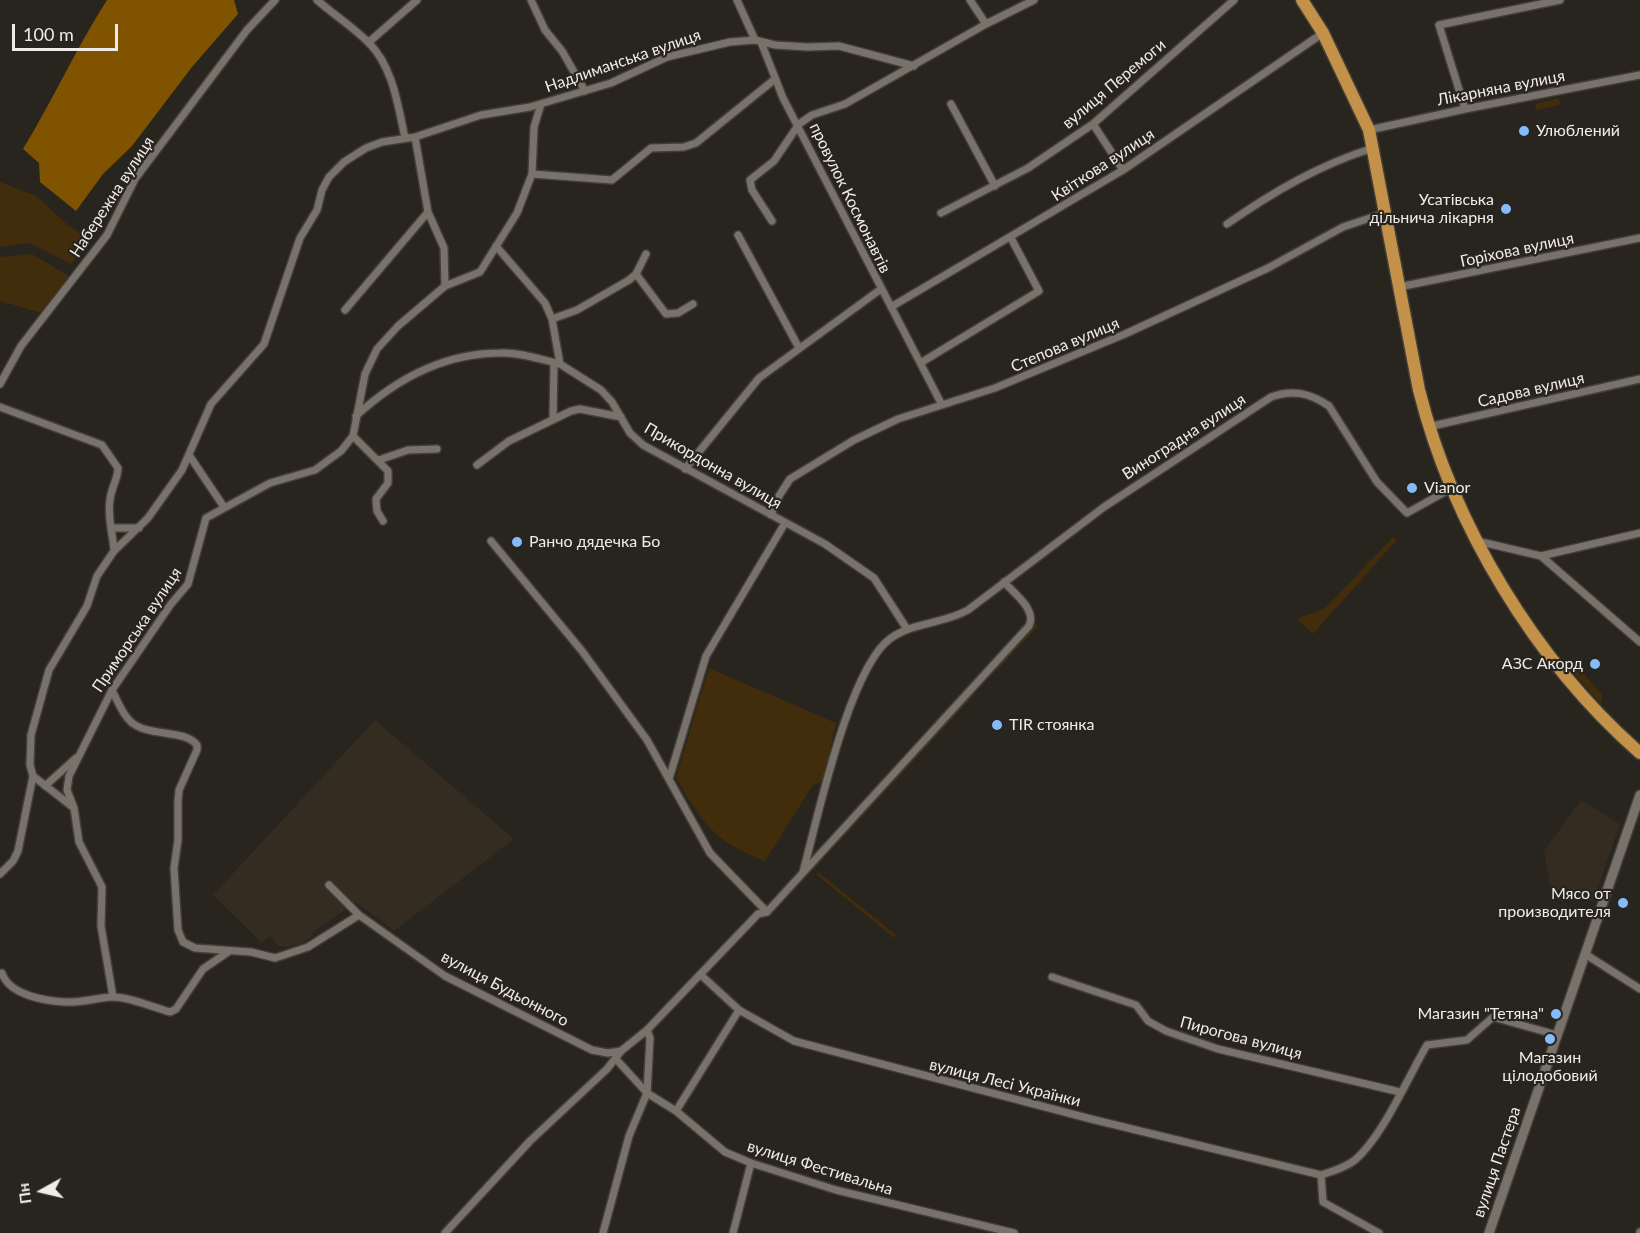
<!DOCTYPE html>
<html>
<head>
<meta charset="utf-8">
<style>
	body { margin:0 }
	#map { position:relative; width:1640px; height:1233px; overflow:hidden; background:#28241e; font-family:Lato,sans-serif }
	canvas { display:block }
	.north { position:absolute; left:12px; top:1161px; width:60px; height:60px; -webkit-text-stroke:4px #28241e; paint-order:stroke; rotate:262deg; font-size:16px; font-weight:700; line-height:24px; text-align:center; color:#efece8 }
	.north::after { content:''; display:block; margin:auto; width:21px; height:27px; background:#efece8; clip-path:polygon(50% 0,100% 100%,50% 72%,0 100%) }
	.scale { position:absolute; left:12px; top:24px; width:106px; height:27px; box-sizing:border-box; border:3px solid #efece8; border-top:0; padding-left:8px; font-size:18px; line-height:21px; white-space:nowrap; color:#efece8; -webkit-text-stroke:4px #28241e; paint-order:stroke }
</style>
</head>
<body>
<div id="map">
<canvas width="1640" height="1233"></canvas>
<div class="north">Пн</div>
<div class="scale">100 m</div>
</div>
<script>
const ctx = document.querySelector('canvas').getContext('2d');
ctx.lineJoin = 'round';
function fillPath(path, color) {
  ctx.fillStyle = color;
  ctx.fill(path, 'evenodd');
}
function stroke(path, color, width, dash) {
  ctx.strokeStyle = color;
  ctx.lineWidth = width;
  ctx.lineCap = dash ? 'butt' : 'round';
  ctx.setLineDash(dash || []);
  ctx.stroke(path);
}
function write(font, color, halo, rows, align = 'center') {
  ctx.font = font + ' Lato,sans-serif';
  ctx.lineWidth = 4.5;
  ctx.setLineDash([]);
  ctx.textBaseline = 'middle';
  ctx.strokeStyle = halo;
  ctx.fillStyle = color;
  for (const [text, x, y, turn = 0] of rows) {
    ctx.save();
    ctx.translate(x, y);
    ctx.rotate((+turn || 0) * Math.PI / 180);
    ctx.textAlign = isNaN(turn) ? turn : align;
    if (halo) ctx.strokeText(text, 0, 0);
    ctx.fillText(text, 0, 0);
    ctx.restore();
  }
}
fillPath(new Path2D(`
	M 375,720 L 514,839 L 394,931 L 356,902 L 312,933 L 313,936 L 302,943 L 289,947 L 278,946 L 270,936 L 262,943 L 213,895 Z
	M 1581,800 L 1620,824 L 1593,901 L 1553,900 L 1544,851 Z`), '#342c21');
fillPath(new Path2D(`
	M 1559,98 L 1560,105 L 1536,110 L 1535,104 Z
	M 0,182 L 36,196 L 68,225 L 89,239 L 71,264 L 30,243 L 0,247 Z
	M 32,254 L 69,276 L 41,313 L 0,301 L 0,257 Z
	M 1393,537 L 1396,541 L 1313,634 L 1297,619 L 1325,608 Z
	M 1036,624 L 1038,626 L 998,669 L 996,667 Z
	M 1574,662 L 1602,695 L 1601,704 L 1565,663 Z
	M 709,668 L 836,723 L 823,781 L 813,785 L 765,861 C 714,842 701,822 676,777 Z
	M 972,694 L 975,694 L 820,862 L 819,860 Z
	M 818,872 L 896,935 L 894,938 L 816,874 Z`), '#412c0b');
fillPath(new Path2D(`
	M 107,0 L 234,0 L 238,14 L 192,67 L 132,146 L 103,174 L 76,211 L 40,182 L 39,163 L 23,149 C 53,100 76,48 107,0 Z`), '#805300');
const minor = new Path2D(`
	M 317,0 C 333,14 353,27 368,42 C 393,66 398,106 405,138
	M 531,0 L 545,30 L 562,51 L 585,91
	M 737,0 L 755,40
	M 970,0 L 986,24
	M 369,42 L 417,0
	M 761,42 L 783,98 L 942,405
	M 951,104 L 995,186
	M 1465,109 L 1439,25 L 1560,0
	M 1093,124 L 1123,170
	M 1369,130 L 1465,109 L 1640,75
	M 532,174 L 534,127 L 541,104
	M 941,213 L 1028,168 L 1093,124 L 1234,0
	M 772,221 L 752,190 L 750,180 L 774,161 L 799,124 L 812,115 L 845,104 L 986,24 L 1034,0
	M 1227,224 C 1273,192 1319,165 1373,148
	M 738,235 L 799,348
	M 496,246 L 545,303 L 552,319 L 560,364 L 601,390 L 612,402 L 630,433 L 643,445 L 825,544 L 874,578 L 907,629
	M 636,274 L 666,314 L 678,313 L 693,304
	M 445,286 L 480,272 L 517,213 L 532,174 L 612,180 L 651,148 L 684,147 L 696,143 L 775,79
	M 1399,287 L 1640,238
	M 891,307 L 1123,170 L 1323,33
	M 345,310 L 428,212
	M 552,319 L 577,310 L 629,280 L 636,274 L 646,254
	M 922,362 L 1039,291 L 1011,238
	M 0,384 L 21,346 L 107,235 L 135,179 L 247,30 L 275,0
	M 0,407 L 102,445 L 118,468 C 118,479 111,488 110,500 C 107,517 113,533 114,551
	M 356,416 C 396,379 445,353 501,353 C 520,352 542,360 560,364
	M 553,419 L 554,363
	M 1428,427 L 1640,379
	M 353,436 L 388,471 L 388,483 L 376,499 L 377,511 L 383,521
	M 189,455 L 224,507
	M 379,460 L 408,450 L 437,449
	M 477,465 L 509,441 L 571,411 L 580,409 L 621,417
	M 685,469 L 759,378 L 881,289
	M 771,515 L 779,496 L 790,479 L 854,440 L 898,419 L 995,388 L 1125,334 L 1268,268 L 1343,227 L 1385,213
	M 112,528 L 139,528
	M 491,541 L 582,651 L 647,740 L 710,853 L 767,912
	M 1477,541 L 1541,556 L 1640,642
	M 1541,556 L 1640,533
	M 112,690 C 117,700 122,714 131,722 C 148,737 185,729 197,745 L 197,750 L 179,790 L 178,801 L 178,840 L 174,868 L 178,930 L 183,942 L 195,948 L 251,952 L 275,958 L 308,947 L 359,915
	M 669,779 L 706,656 L 785,523
	M 45,786 L 76,758
	M 74,808 L 33,776 L 30,765 L 31,735 L 49,670 L 87,606 L 97,576 L 114,551 L 148,518 L 182,470 L 211,404 L 264,344 L 300,238 L 317,210 L 322,190 L 329,177 L 344,162 L 366,148 L 382,142 L 415,137 L 481,115 L 530,107 L 611,83 L 667,57 L 730,42 L 755,40 L 775,45 L 808,47 L 839,46 L 914,66
	M 803,872 C 817,821 849,667 891,638 C 914,622 943,624 968,610 L 1104,507 L 1271,397 C 1292,389 1310,393 1329,406 L 1377,482 L 1407,513 L 1452,488
	M 0,874 L 13,861 L 18,851 L 33,776
	M 329,885 L 359,915 L 445,976 L 592,1050 L 608,1053 L 621,1051
	M 1585,954 L 1640,989
	M 2,973 C 9,995 45,1001 65,1002 C 81,1003 96,998 112,997 C 130,997 152,1007 170,1012 L 176,1009 L 203,969 L 228,952
	M 702,976 L 739,1010 L 794,1041 L 1091,1119 L 1321,1175
	M 1052,977 L 1136,1005 L 1148,1021 L 1166,1031 L 1218,1049 L 1400,1092
	M 113,997 L 101,926 L 102,887 L 79,842 L 74,808 L 67,790 L 69,776 L 112,690 L 171,604 L 188,584 L 206,518 L 270,483 L 315,470 L 341,451 L 353,436 L 365,374 L 377,349 L 398,326 L 445,286 L 444,248 L 428,212 L 415,137
	M 616,1059 L 647,1093 L 676,1111 L 725,1152 L 751,1163 L 836,1190 L 1014,1233
	M 676,1111 L 739,1010
	M 445,1233 L 530,1141 L 607,1069 L 621,1051 L 647,1030 L 758,914 L 767,912 L 1029,626 C 1037,610 1014,593 1004,582
	M 603,1233 L 629,1136 L 647,1093 L 650,1038 L 647,1030
	M 733,1233 L 751,1163
	M 1379,1233 L 1323,1202 L 1321,1175 C 1333,1171 1345,1168 1355,1160 C 1383,1136 1408,1077 1427,1045 L 1467,1040 L 1493,1017 L 1557,1035
	M 1640,1233 L 1640,1232`);
const tertiary = new Path2D(`
	M 1489,1233 L 1640,795`);
const trunk = new Path2D(`
	M 1302,0 L 1323,33 L 1369,130 L 1419,390 C 1453,525 1535,661 1640,753`);
stroke(minor, '#423e39', 10);
stroke(tertiary, '#423e39', 12);
stroke(trunk, '#423e39', 15);
stroke(minor, '#78726b', 7);
stroke(tertiary, '#78726b', 9);
stroke(trunk, '#c39147', 12);
for (const [x, y, r, color] of [
	[1524,131,6,"#86bbfb"],
	[1506,209,6,"#86bbfb"],
	[1412,488,6,"#86bbfb"],
	[517,542,6,"#86bbfb"],
	[1595,664,6,"#86bbfb"],
	[997,725,6,"#86bbfb"],
	[1623,903,6,"#86bbfb"],
	[1556,1014,6,"#86bbfb"],
	[1550,1039,6,"#86bbfb"]
]) {
  const dot = new Path2D();
  dot.arc(x, y, r, 0, 2 * Math.PI);
  ctx.fillStyle = color;
  ctx.fill(dot);
  stroke(dot, '#28241e', 2);
}
write('16px', '#efece8', '#28241e', [
	["Надлиманська вулиця",623,61,-19],
	["вулиця Перемоги",1114,84,-40],
	["Лікарняна вулиця",1501,88,-11],
	["Квіткова вулиця",1103,165,-33],
	["Набережна вулиця",112,197,-57],
	["провулок Космонавтів",850,198,64],
	["Горіхова вулиця",1517,250,-12],
	["Степова вулиця",1065,345,-23],
	["Садова вулиця",1531,390,-13],
	["Виноградна вулиця",1184,437,-33],
	["Прикордонна вулиця",713,466,30],
	["Приморська вулиця",137,630,-56],
	["вулиця Будьонного",505,989,28],
	["Пирогова вулиця",1241,1038,15],
	["вулиця Лесі Українки",1005,1083,14],
	["вулиця Пастера",1497,1162,-71],
	["вулиця Фестивальна",820,1168,17]
]);
write('16px', '#efece8', '#28241e', [
	["Улюблений",1536,131],
	["Усатівська",1494,200,"right"],
	["дільнича лікарня",1494,218,"right"],
	["Vianor",1424,488],
	["Ранчо дядечка Бо",529,542],
	["АЗС Акорд",1583,664,"right"],
	["TIR стоянка",1009,725],
	["Мясо от",1611,894,"right"],
	["производителя",1611,912,"right"],
	["Магазин \"Тетяна\"",1544,1014,"right"],
	["Магазин",1550,1058,"center"],
	["цілодобовий",1550,1076,"center"]
], 'left');
</script>
</body>
</html>
